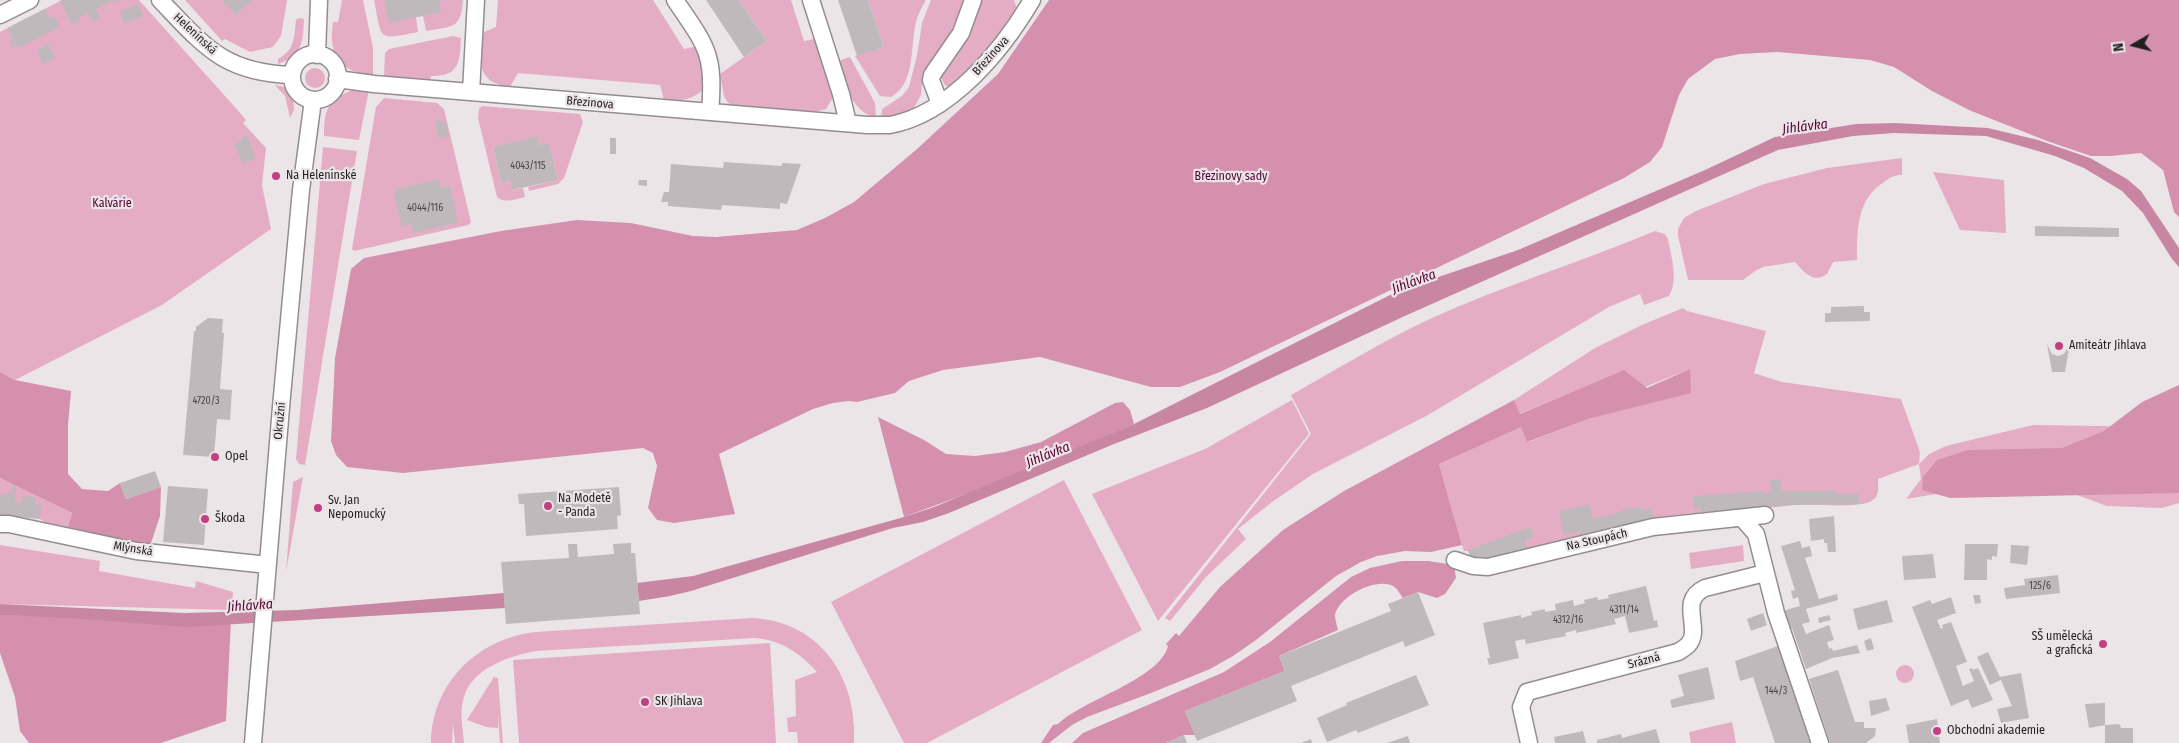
<!DOCTYPE html>
<html>
<head>
<meta charset="utf-8">
<style>
	body { margin:0 }
	#map { position:relative; width:2179px; height:743px; overflow:hidden; background:#ece5e8; font-family:"Fira Sans Condensed",sans-serif }
	canvas { display:block }
	.north { position:absolute; left:2109px; top:20px; width:50px; height:50px; -webkit-text-stroke:4px #ece5e8; paint-order:stroke; rotate:262deg; font-size:14px; font-weight:700; line-height:20px; text-align:center; color:#221f20 }
	.north::after { content:''; display:block; margin:auto; width:18px; height:22px; background:#221f20; clip-path:polygon(50% 0,100% 100%,50% 72%,0 100%) }
</style>
</head>
<body>
<div id="map">
<canvas width="2179" height="743"></canvas>
<div class="north">N</div>
</div>
<script>
const ctx = document.querySelector('canvas').getContext('2d');
ctx.lineJoin = 'round';
function fillPath(path, color) {
  ctx.fillStyle = color;
  ctx.fill(path, 'evenodd');
}
function stroke(path, color, width, dash) {
  ctx.strokeStyle = color;
  ctx.lineWidth = width;
  ctx.lineCap = dash ? 'butt' : 'round';
  ctx.setLineDash(dash || []);
  ctx.stroke(path);
}
function write(font, color, halo, rows, align = 'center') {
  ctx.font = font + ' "Fira Sans Condensed",sans-serif';
  ctx.lineWidth = 4.5;
  ctx.setLineDash([]);
  ctx.textBaseline = 'middle';
  ctx.strokeStyle = halo;
  ctx.fillStyle = color;
  for (const [text, x, y, turn = 0] of rows) {
    ctx.save();
    ctx.translate(x, y);
    ctx.rotate((+turn || 0) * Math.PI / 180);
    ctx.textAlign = isNaN(turn) ? turn : align;
    if (halo) ctx.strokeText(text, 0, 0);
    ctx.fillText(text, 0, 0);
    ctx.restore();
  }
}
fillPath(new Path2D(`
	M 62,0 L 139,0 L 242,115 L 246,120 L 243,123 L 266,148 L 262,185 L 271,229 L 162,305 L 15,380 L 0,372 L 0,32 Z
	M 185,0 L 287,0 L 281,36 L 273,47 L 250,52 L 225,39 L 222,41 Z
	M 342,0 L 363,0 L 373,48 L 373,76 C 339,71 328,56 333,22 L 338,22 Z
	M 374,0 L 463,0 C 461,30 452,26 426,31 L 423,16 L 416,17 L 418,32 C 376,41 382,39 374,0 Z
	M 498,0 L 653,0 L 684,49 L 698,46 L 702,48 L 705,87 C 693,101 681,101 664,100 L 660,85 L 518,73 L 510,87 C 475,82 480,61 482,33 L 496,27 Z
	M 739,0 L 791,0 L 804,41 L 819,38 L 834,96 L 826,109 L 815,112 L 736,106 L 728,103 L 724,96 L 720,74 L 767,41 Z
	M 868,0 L 926,0 C 922,7 918,14 916,22 C 910,46 916,83 891,97 L 880,96 L 855,56 L 884,47 Z
	M 931,0 L 966,0 L 953,32 L 923,72 L 921,95 L 915,106 L 912,111 L 881,119 L 882,109 L 902,96 L 909,87 L 917,55 L 922,23 Z
	M 980,0 L 1014,0 L 1017,9 L 1010,24 L 956,84 L 949,87 L 945,85 L 940,76 Z
	M 299,18 L 304,19 C 303,42 303,55 278,64 L 278,59 C 295,50 294,37 296,20 Z
	M 453,36 L 461,38 C 460,62 459,77 431,76 L 430,80 L 384,77 L 385,53 L 389,49 Z
	M 850,57 L 875,103 L 876,118 C 852,111 846,87 839,66 L 841,60 Z
	M305 78a10 10 0 1 1 20 0a10 10 0 1 1-20 0Z
	M 275,85 L 284,87 L 293,96 L 294,110 L 290,118 L 285,96 Z
	M 354,90 L 369,90 L 359,140 L 324,136 C 324,109 328,98 354,90 Z
	M 384,98 L 437,103 L 444,109 L 471,222 L 468,225 L 354,251 L 352,249 L 376,107 Z
	M 482,106 L 580,114 L 583,122 L 564,178 L 558,184 L 529,191 L 528,187 L 558,180 L 549,144 L 540,145 L 538,137 L 493,147 L 501,183 L 510,181 L 513,190 L 523,188 L 525,197 C 516,199 504,204 497,197 L 478,118 L 479,109 Z
	M 323,147 L 357,151 L 305,465 L 299,464 L 296,459 Z
	M 1902,158 L 1902,175 C 1894,175 1891,177 1884,182 C 1856,200 1857,231 1857,260 L 1833,262 L 1827,274 C 1813,284 1804,272 1795,262 L 1763,267 L 1755,271 L 1743,280 L 1688,280 L 1678,236 L 1678,229 L 1684,218 L 1696,211 L 1764,184 L 1827,168 Z
	M 1933,172 L 2004,180 L 2006,233 L 1960,230 Z
	M 1655,231 L 1665,234 L 1668,239 C 1671,256 1679,280 1669,296 L 1644,305 L 1640,294 L 1609,307 L 1428,415 L 1313,474 L 1272,502 L 1238,529 L 1246,539 L 1206,577 L 1170,621 L 1165,618 L 1311,434 L 1291,395 C 1337,369 1383,341 1432,318 C 1505,285 1581,262 1655,231 Z
	M 1683,308 L 1687,311 L 1766,331 L 1754,373 L 1782,382 L 1901,399 L 1920,452 L 1919,464 L 1929,454 L 1946,446 L 2033,425 L 2105,426 L 2179,433 L 2179,503 L 2162,508 L 2107,506 L 2069,492 L 1936,494 L 1906,499 L 1921,479 L 1919,464 L 1878,479 C 1878,486 1880,495 1873,500 C 1863,509 1810,504 1794,505 C 1748,511 1700,510 1654,518 C 1606,528 1560,542 1513,556 L 1512,551 L 1483,562 L 1473,562 L 1468,551 L 1464,551 L 1462,545 L 1439,464 L 1521,426 L 1528,442 L 1591,418 L 1690,369 L 1645,387 L 1623,371 L 1519,414 L 1514,400 L 1595,348 L 1642,325 Z
	M 1292,400 L 1309,434 L 1158,621 L 1092,494 L 1205,449 Z
	M 303,477 L 286,572 L 293,482 Z
	M 0,478 L 72,513 L 68,527 L 46,523 L 40,519 L 0,515 Z
	M 1064,480 L 1142,630 L 927,743 L 904,743 L 831,602 Z
	M 0,545 L 100,561 L 99,571 L 195,588 L 196,581 L 233,592 L 232,610 L 0,604 Z
	M 1743,545 L 1744,561 L 1691,569 L 1689,553 Z
	M 752,618 C 820,621 858,678 854,743 L 798,743 L 797,732 L 788,732 L 787,718 L 796,716 L 795,680 L 817,672 C 800,653 781,640 755,638 L 536,651 C 510,656 472,668 464,697 C 459,711 463,728 464,743 L 455,743 L 453,724 L 452,743 L 431,743 C 432,683 477,639 535,632 Z
	M 770,643 L 776,743 L 519,743 L 513,660 Z
	M1896 674a9 9 0 1 1 18 0a9 9 0 1 1-18 0Z
	M 495,675 L 495,678 L 498,678 L 503,743 L 500,743 L 498,716 L 498,728 L 486,727 L 467,720 Z
	M 1732,722 L 1736,743 L 1691,743 L 1689,732 Z`), '#e5adc4');
fillPath(new Path2D(`
	M 1049,0 L 2179,0 L 2179,217 L 2174,212 L 2163,170 L 2141,153 L 2110,156 L 2091,156 L 2047,141 L 1969,110 L 1932,91 L 1894,67 L 1870,60 L 1778,52 L 1740,54 L 1715,59 L 1688,79 L 1679,95 L 1662,147 L 1650,162 L 1624,178 L 1220,372 L 1180,387 L 1151,387 L 1040,357 L 943,370 L 909,381 L 895,393 L 857,402 L 849,401 L 833,403 L 813,409 L 719,454 L 735,514 L 674,523 L 657,520 L 648,508 L 657,466 L 653,453 L 643,448 L 403,473 L 347,467 L 336,455 L 331,441 L 335,358 L 351,269 L 364,258 L 501,231 L 577,220 L 631,223 L 693,236 L 716,237 L 797,230 L 825,218 L 854,202 L 917,149 L 998,74 Z
	M 1690,369 L 1691,393 L 1591,418 L 1527,442 L 1521,427 L 1439,464 L 1462,545 L 1431,552 L 1405,551 L 1377,556 L 1361,562 L 1336,576 L 1256,640 L 1233,656 L 1210,669 L 1151,693 L 1087,717 L 1072,725 L 1049,743 L 1041,743 L 1053,725 L 1058,724 C 1084,699 1159,680 1168,646 L 1166,644 L 1176,633 L 1179,636 L 1220,587 L 1283,530 L 1344,491 L 1514,400 L 1520,414 L 1624,370 L 1647,388 Z
	M 0,372 L 15,380 L 71,391 L 68,425 L 68,474 L 82,489 L 108,491 L 120,483 L 126,499 L 161,487 L 160,516 L 150,546 L 68,527 L 72,513 L 0,478 Z
	M 2179,385 L 2179,493 L 1950,498 L 1922,490 L 1923,477 L 1937,460 L 1968,450 L 2062,448 L 2104,431 L 2142,402 Z
	M 1123,402 L 1130,410 L 1134,424 L 993,484 L 904,517 L 878,417 L 924,440 L 946,454 L 975,456 L 1005,452 L 1041,442 L 1115,403 Z
	M 1402,561 L 1428,561 L 1454,565 L 1456,578 L 1445,594 L 1437,598 L 1418,592 L 1403,598 C 1400,594 1397,588 1393,586 C 1376,577 1339,596 1335,615 C 1335,619 1337,626 1338,630 L 1279,656 L 1285,671 L 1185,711 L 1195,735 L 1184,735 L 1166,743 L 1072,743 L 1083,733 L 1224,672 L 1270,642 L 1351,577 L 1370,568 Z
	M 0,615 L 231,620 L 226,721 L 161,743 L 29,743 L 20,731 L 15,697 L 0,653 Z`), '#d590ae');
fillPath(new Path2D(`
	M 1895,123 L 1988,128 L 2038,140 L 2090,158 L 2127,179 L 2141,191 L 2179,248 L 2179,267 L 2172,259 L 2143,213 L 2122,191 L 2084,168 L 2055,156 L 1986,136 L 1894,133 L 1853,136 L 1778,150 L 1407,315 L 1207,408 L 1114,444 L 949,513 L 923,522 L 893,528 L 691,591 L 670,596 L 639,601 L 637,583 L 693,576 L 904,517 L 934,507 L 1134,424 L 1400,290 L 1518,250 L 1705,170 L 1775,137 L 1856,124 Z
	M 504,593 L 505,608 L 186,627 L 69,618 L 0,615 L 0,604 L 184,613 L 297,610 Z`), '#c986a3');
fillPath(new Path2D(`
	M 62,0 L 119,0 L 114,2 L 113,0 L 96,9 L 100,18 L 93,22 L 88,13 L 78,18 L 80,21 L 72,25 L 60,1 Z
	M 222,0 L 252,0 L 235,15 Z
	M 384,0 L 439,0 L 441,12 L 389,23 Z
	M 706,0 L 739,0 L 767,41 L 744,57 Z
	M 838,0 L 868,0 L 884,47 L 857,56 Z
	M 138,3 L 143,16 L 125,24 L 120,12 Z
	M 45,9 L 50,19 L 55,17 L 60,27 L 18,48 L 17,45 L 13,47 L 10,41 L 13,39 L 7,28 Z
	M 48,44 L 55,58 L 43,64 L 37,50 Z
	M 441,120 L 442,123 L 446,122 L 449,136 L 438,138 L 435,121 Z
	M 247,135 L 256,158 L 243,164 L 234,144 L 243,140 L 242,137 Z
	M 538,136 L 540,145 L 549,143 L 558,180 L 512,190 L 510,181 L 501,183 L 493,147 Z
	M 610,138 L 616,138 L 616,154 L 610,154 Z
	M 724,162 L 782,166 L 782,163 L 801,164 L 787,204 L 780,203 L 780,209 L 722,205 L 721,210 L 668,206 L 668,202 L 661,202 L 664,192 L 669,192 L 671,164 L 723,168 Z
	M 439,179 L 441,188 L 450,186 L 458,223 L 413,233 L 411,224 L 402,226 L 393,190 Z
	M 639,180 L 647,180 L 647,186 L 638,185 Z
	M 2035,226 L 2119,228 L 2119,237 L 2035,236 Z
	M 1864,306 L 1864,312 L 1870,312 L 1870,321 L 1825,322 L 1825,313 L 1831,313 L 1831,307 Z
	M 208,318 L 223,319 L 222,333 L 224,333 L 220,389 L 232,390 L 230,420 L 217,419 L 214,457 L 183,455 L 194,331 L 196,331 L 196,327 Z
	M 2070,343 L 2065,372 L 2052,372 L 2047,344 L 2052,354 L 2058,356 L 2064,354 Z
	M 155,471 L 161,487 L 126,499 L 120,483 Z
	M 1780,479 L 1782,491 L 1837,491 L 1837,494 L 1859,494 L 1859,504 L 1793,505 L 1702,512 L 1702,508 L 1694,509 L 1693,496 L 1763,491 L 1763,493 L 1772,493 L 1770,480 Z
	M 13,484 L 16,486 L 15,502 L 22,502 L 23,496 L 36,497 L 35,504 L 41,505 L 40,519 L 0,515 L 0,494 L 8,495 L 8,493 L 12,492 Z
	M 168,486 L 208,489 L 204,545 L 163,542 Z
	M 619,487 L 621,515 L 617,516 L 618,529 L 526,536 L 524,504 L 519,504 L 518,494 Z
	M 1590,504 L 1593,519 L 1614,514 L 1630,507 L 1631,509 L 1640,506 L 1641,511 L 1651,508 L 1654,518 L 1581,535 L 1580,532 L 1564,535 L 1559,511 Z
	M 1834,516 L 1836,552 L 1828,552 L 1827,543 L 1824,543 L 1824,539 L 1811,541 L 1809,519 Z
	M 1530,527 L 1534,537 L 1525,540 L 1528,551 L 1513,556 L 1512,551 L 1482,562 L 1473,562 L 1468,550 Z
	M 1800,541 L 1802,548 L 1810,546 L 1812,556 L 1805,558 L 1819,599 L 1837,594 L 1838,600 L 1806,609 L 1810,622 L 1802,624 L 1806,634 L 1829,625 L 1834,640 L 1827,642 L 1829,649 L 1832,648 L 1833,651 L 1857,645 L 1860,653 L 1832,658 L 1806,669 L 1792,628 L 1788,630 L 1782,611 L 1800,606 L 1798,597 L 1793,599 L 1791,591 L 1795,590 L 1781,546 Z
	M 631,543 L 631,553 L 635,553 L 640,614 L 506,624 L 501,562 L 569,558 L 568,544 L 577,544 L 578,557 L 614,554 L 613,544 Z
	M 1965,544 L 1998,544 L 1997,557 L 1992,556 L 1992,560 L 1987,559 L 1987,580 L 1964,580 Z
	M 2011,545 L 2029,546 L 2027,565 L 2010,563 Z
	M 1933,554 L 1936,578 L 1904,580 L 1902,556 Z
	M 2058,575 L 2060,593 L 2006,599 L 2004,588 L 2025,585 L 2024,579 Z
	M 1646,586 L 1654,621 L 1657,620 L 1658,627 L 1629,633 L 1625,616 L 1614,619 L 1616,624 L 1576,633 L 1576,630 L 1565,633 L 1566,636 L 1526,644 L 1525,639 L 1515,641 L 1519,658 L 1489,665 L 1487,658 L 1490,658 L 1483,623 L 1521,615 L 1521,618 L 1532,615 L 1531,612 L 1545,609 L 1545,612 L 1556,610 L 1555,604 L 1573,600 L 1574,606 L 1585,603 L 1584,600 L 1597,597 L 1598,600 L 1609,598 L 1608,595 Z
	M 1418,592 L 1435,635 L 1405,647 L 1403,641 L 1291,686 L 1297,701 L 1197,741 L 1185,711 L 1285,671 L 1279,656 L 1391,611 L 1388,604 Z
	M 1973,595 L 1980,595 L 1981,603 L 1975,604 Z
	M 1951,597 L 1956,613 L 1937,620 L 1941,629 L 1943,628 L 1942,625 L 1951,622 L 1967,662 L 1956,666 L 1963,686 L 1974,681 L 1969,669 L 1972,668 L 1973,670 L 1978,668 L 1993,700 L 1972,708 L 1968,699 L 1951,706 L 1912,607 L 1930,600 L 1932,604 Z
	M 1887,600 L 1893,622 L 1858,630 L 1853,609 Z
	M 1763,613 L 1767,625 L 1751,631 L 1747,619 Z
	M 1829,615 L 1831,620 L 1819,623 L 1818,618 Z
	M 1871,638 L 1874,649 L 1867,651 L 1864,641 Z
	M 1778,646 L 1811,743 L 1775,743 L 1753,677 L 1740,681 L 1735,661 Z
	M 1988,652 L 2000,677 L 2021,673 L 2029,718 L 2001,723 L 1997,709 L 2012,706 L 2001,680 L 1990,685 L 1977,657 Z
	M 1708,667 L 1715,699 L 1672,708 L 1670,700 L 1684,696 L 1678,675 Z
	M 1838,670 L 1855,722 L 1864,722 L 1864,728 L 1876,728 L 1875,736 L 1866,743 L 1830,743 L 1809,679 Z
	M 1416,675 L 1429,705 L 1358,733 L 1356,730 L 1327,742 L 1317,718 L 1347,705 L 1346,703 Z
	M 1886,698 L 1890,710 L 1871,716 L 1869,701 Z
	M 2105,703 L 2105,725 L 2089,728 L 2085,704 Z
	M 1937,719 L 1940,743 L 1909,743 L 1906,725 Z
	M 2119,724 L 2121,728 L 2133,728 L 2133,743 L 2105,743 L 2105,725 Z
	M 1656,729 L 1660,743 L 1597,743 L 1597,740 L 1621,734 L 1622,738 Z
	M 1583,731 L 1586,743 L 1555,743 L 1554,737 Z
	M 1184,735 L 1187,743 L 1166,743 Z
	M 1408,736 L 1410,743 L 1387,743 Z
	M 1311,739 L 1312,743 L 1301,743 Z`), '#c0b9bc');
const minor = new Path2D(`
	M 160,0 C 204,46 224,73 292,75
	M 675,0 C 707,47 715,54 710,112
	M 811,0 L 841,94 L 848,123
	M 0,15 L 30,0
	M292 77a23 23 0 1 1 46 0a23 23 0 1 1-46 0Z
	M 317,55 L 319,0
	M 337,79 L 374,84 L 867,125 L 890,125 C 950,114 1002,51 1032,0
	M 471,92 L 476,0
	M 940,104 L 931,80 L 932,75 L 961,33 L 973,0
	M 1742,518 L 1756,534 L 1776,613 L 1820,743
	M 0,524 L 9,524 L 136,551 L 268,565
	M 1455,560 L 1473,566 L 1488,567 L 1653,527 L 1765,515
	M 253,743 L 281,407 L 301,190 L 313,100
	M 1529,743 L 1521,707 L 1527,692 L 1678,652 C 1681,650 1685,648 1688,645 C 1703,629 1677,601 1705,588 L 1765,573`);
stroke(minor, '#938d90', 19);
stroke(minor, '#fff', 16);
for (const [x, y, r, color] of [
	[276,176,5,"#c33f84"],
	[2059,346,5,"#c33f84"],
	[215,457,5,"#c33f84"],
	[548,506,5,"#c33f84"],
	[318,508,5,"#c33f84"],
	[205,519,5,"#c33f84"],
	[2103,644,5,"#c33f84"],
	[645,702,5,"#c33f84"],
	[1937,731,5,"#c33f84"]
]) {
  const dot = new Path2D();
  dot.arc(x, y, r, 0, 2 * Math.PI);
  ctx.fillStyle = color;
  ctx.fill(dot);
  stroke(dot, '#ece5e8', 2);
}
write('10px', '#4a4647', null, [
	["4043/115",528,166],
	["4044/116",425,208],
	["4720/3",206,401],
	["125/6",2040,586],
	["4311/14",1624,610],
	["4312/16",1568,620],
	["144/3",1776,691]
]);
write('12px', '#221f20', '#ece5e8', [
	["Helenínská",195,34,43],
	["Březinova",991,56,-48],
	["Březinova",590,103,5],
	["Okružní",280,421,-85],
	["Na Stoupách",1597,540,-13],
	["Mlýnská",133,549,9],
	["Srázná",1644,661,-15]
]);
write('12px', '#221f20', '#ece5e8', [
	["Na Helenínské",286,176],
	["Amiteátr Jihlava",2069,346],
	["Opel",225,457],
	["Na Modetě",558,499],
	["- Panda",558,513],
	["Sv. Jan",328,501],
	["Nepomucký",328,515],
	["Škoda",215,519],
	["SŠ umělecká",2093,637,"right"],
	["a grafická",2093,651,"right"],
	["SK Jihlava",655,702],
	["Obchodní akademie",1947,731]
], 'left');
write('12px', '#510030', '#ece5e8', [
	["Březinovy sady",1231,177],
	["Kalvárie",112,204]
]);
write('italic 14px', '#580536', '#ece5e8', [
	["Jihlávka",1805,127,-7],
	["Jihlávka",1414,282,-20],
	["Jihlávka",1048,455,-22],
	["Jihlávka",250,606,-4]
]);
</script>
</body>
</html>
